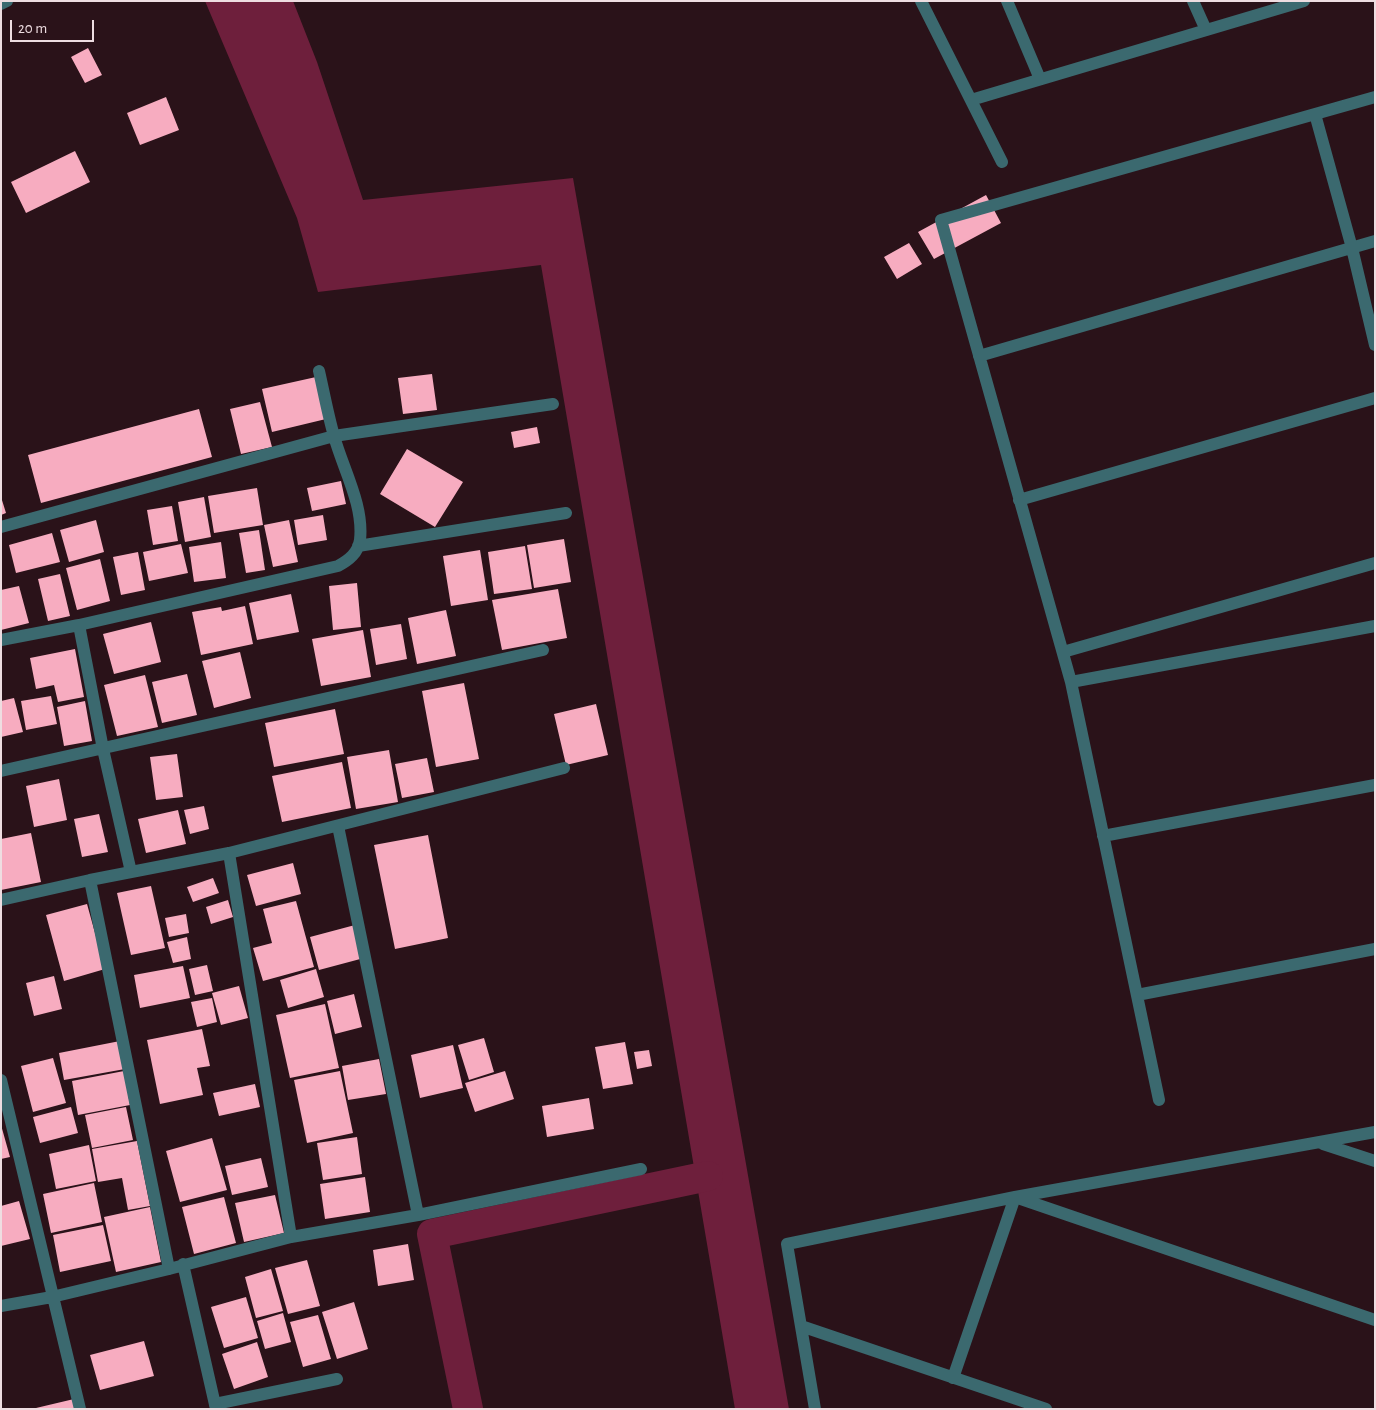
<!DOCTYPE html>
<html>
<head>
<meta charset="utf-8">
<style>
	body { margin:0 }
	#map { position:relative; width:1376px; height:1410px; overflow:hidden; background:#2a1219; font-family:"Alegreya Sans",sans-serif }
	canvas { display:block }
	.frame { position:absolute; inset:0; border:2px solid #eedde1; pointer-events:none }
	.scale { position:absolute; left:10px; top:20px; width:84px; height:22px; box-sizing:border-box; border:2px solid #eedde1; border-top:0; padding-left:6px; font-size:15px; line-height:18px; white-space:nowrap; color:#eedde1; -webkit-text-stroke:4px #2a1219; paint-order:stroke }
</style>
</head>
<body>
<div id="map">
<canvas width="1376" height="1410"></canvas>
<div class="frame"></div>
<div class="scale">20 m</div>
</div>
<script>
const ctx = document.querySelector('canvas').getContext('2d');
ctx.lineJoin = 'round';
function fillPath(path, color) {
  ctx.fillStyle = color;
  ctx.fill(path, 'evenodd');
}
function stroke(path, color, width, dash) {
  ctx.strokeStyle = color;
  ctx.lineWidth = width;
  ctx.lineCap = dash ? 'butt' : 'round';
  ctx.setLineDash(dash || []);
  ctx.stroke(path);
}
fillPath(new Path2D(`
	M 205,1 L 293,1 L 317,62 L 363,200 L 573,178 L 789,1409 L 735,1409 L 541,265 L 318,292 L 297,218 Z`), '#6e1f3c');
stroke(new Path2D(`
	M 468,1409 L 432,1234 L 708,1176`), '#6e1f3c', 30);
fillPath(new Path2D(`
	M 88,48 L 102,75 L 85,83 L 71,57 Z
	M 166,97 L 179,130 L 140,145 L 127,113 Z
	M 75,151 L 90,182 L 26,213 L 11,182 Z
	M 986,195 L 1001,223 L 934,259 L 918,232 Z
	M 909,243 L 922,264 L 897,279 L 884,257 Z
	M 432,374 L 437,410 L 403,414 L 398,378 Z
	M 316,377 L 326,419 L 272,432 L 262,389 Z
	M 260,402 L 272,447 L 241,454 L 230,409 Z
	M 199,409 L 212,457 L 41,503 L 28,455 Z
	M 537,427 L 540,443 L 514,448 L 511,432 Z
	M 407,449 L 463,482 L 435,527 L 380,494 Z
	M 341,481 L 346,504 L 312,511 L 307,488 Z
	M 257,488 L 263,525 L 214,533 L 208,496 Z
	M 1,497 L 6,513 L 1,515 Z
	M 204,497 L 211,537 L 185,542 L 178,502 Z
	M 172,506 L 178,541 L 153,545 L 147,510 Z
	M 323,515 L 327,540 L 298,545 L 294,520 Z
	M 96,520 L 104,552 L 69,562 L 60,530 Z
	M 289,520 L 298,562 L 273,567 L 264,525 Z
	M 259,530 L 265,570 L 246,573 L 239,533 Z
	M 52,533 L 60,562 L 16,573 L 9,545 Z
	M 564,539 L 571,582 L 534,588 L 527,545 Z
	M 221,542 L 226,578 L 194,582 L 189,547 Z
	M 181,544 L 188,573 L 149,581 L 143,552 Z
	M 525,546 L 532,589 L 494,594 L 488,552 Z
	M 480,550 L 488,600 L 451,606 L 443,556 Z
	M 138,552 L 145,590 L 121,595 L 113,557 Z
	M 100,559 L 110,601 L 77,610 L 66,568 Z
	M 60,574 L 70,616 L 48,621 L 38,579 Z
	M 357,583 L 361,627 L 333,630 L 329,586 Z
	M 19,586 L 29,623 L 1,630 L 1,590 Z
	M 558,589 L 567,638 L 502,650 L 492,600 Z
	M 291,594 L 299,632 L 257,640 L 249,603 Z
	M 245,606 L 253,644 L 201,655 L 192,612 L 221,607 L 222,611 Z
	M 446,610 L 456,656 L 417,664 L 408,618 Z
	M 151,622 L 161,662 L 114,674 L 103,634 Z
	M 401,624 L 407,659 L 376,665 L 370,629 Z
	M 363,630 L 371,677 L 321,686 L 312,639 Z
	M 75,649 L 84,697 L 58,702 L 54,685 L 36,689 L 30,658 Z
	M 240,652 L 251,698 L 214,708 L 202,661 Z
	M 187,674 L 197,715 L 162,723 L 152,682 Z
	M 145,675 L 158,727 L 117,736 L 104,685 Z
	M 464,683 L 479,759 L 436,767 L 422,691 Z
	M 51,696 L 57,724 L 26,730 L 21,701 Z
	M 14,698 L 23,732 L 1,737 L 1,701 Z
	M 85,701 L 92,741 L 64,746 L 57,707 Z
	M 596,704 L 608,755 L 566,765 L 554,714 Z
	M 335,709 L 344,754 L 274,767 L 265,723 Z
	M 389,750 L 398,802 L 356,809 L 347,757 Z
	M 177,754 L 183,797 L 156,800 L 150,757 Z
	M 427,758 L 434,792 L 402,798 L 395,764 Z
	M 342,762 L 351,808 L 282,822 L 272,776 Z
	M 59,779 L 67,820 L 34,827 L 26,786 Z
	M 204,806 L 209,829 L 190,834 L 184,810 Z
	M 178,810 L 186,844 L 146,853 L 138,819 Z
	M 99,814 L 108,852 L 82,857 L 74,819 Z
	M 31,833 L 41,882 L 1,890 L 1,839 Z
	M 428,835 L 448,938 L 395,949 L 374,845 Z
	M 293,863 L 301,894 L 256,906 L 247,875 Z
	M 213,878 L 219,893 L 193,902 L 187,887 Z
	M 151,886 L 165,948 L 131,955 L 117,893 Z
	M 228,900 L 233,917 L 211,924 L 206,907 Z
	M 296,901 L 314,967 L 263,981 L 253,948 L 272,943 L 263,909 Z
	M 87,904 L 105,969 L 64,981 L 46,915 Z
	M 186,914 L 189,933 L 169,937 L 165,918 Z
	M 355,925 L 364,958 L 319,970 L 310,937 Z
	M 187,937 L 191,959 L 173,963 L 167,942 Z
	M 207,965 L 213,991 L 195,995 L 189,969 Z
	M 183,966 L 190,998 L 140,1008 L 134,975 Z
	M 316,969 L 324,997 L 288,1008 L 280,980 Z
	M 54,976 L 62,1009 L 34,1016 L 26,983 Z
	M 239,986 L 248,1018 L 221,1025 L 212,993 Z
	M 354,994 L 362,1027 L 335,1034 L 327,1001 Z
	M 212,998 L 217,1022 L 197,1027 L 191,1002 Z
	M 325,1004 L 339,1068 L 290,1078 L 276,1015 Z
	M 202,1029 L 210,1066 L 197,1068 L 203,1095 L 160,1104 L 147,1040 Z
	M 484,1038 L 494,1072 L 469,1080 L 458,1045 Z
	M 120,1041 L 125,1069 L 64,1080 L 59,1053 Z
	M 625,1042 L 633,1084 L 603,1089 L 595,1047 Z
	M 453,1045 L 463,1088 L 420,1098 L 411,1055 Z
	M 649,1050 L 652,1066 L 637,1069 L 634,1052 Z
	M 53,1058 L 66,1103 L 33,1112 L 21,1066 Z
	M 379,1059 L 386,1094 L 348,1100 L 342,1066 Z
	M 124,1071 L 130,1105 L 78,1115 L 72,1081 Z
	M 340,1071 L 353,1133 L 307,1143 L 294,1080 Z
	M 505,1071 L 514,1099 L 475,1112 L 465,1083 Z
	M 255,1084 L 260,1107 L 219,1116 L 213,1093 Z
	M 589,1098 L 594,1129 L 547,1137 L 542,1106 Z
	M 71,1107 L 78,1133 L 40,1143 L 33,1117 Z
	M 126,1107 L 133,1140 L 92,1148 L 85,1115 Z
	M 1,1125 L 10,1157 L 1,1159 Z
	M 357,1137 L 362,1174 L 323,1180 L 317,1143 Z
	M 212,1138 L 227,1190 L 180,1202 L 166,1151 Z
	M 137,1141 L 150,1206 L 128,1210 L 122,1178 L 98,1182 L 92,1149 Z
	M 89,1145 L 96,1181 L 56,1189 L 49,1154 Z
	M 261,1158 L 268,1187 L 232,1195 L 225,1166 Z
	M 365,1177 L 370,1212 L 325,1219 L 320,1184 Z
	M 94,1183 L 102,1222 L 51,1233 L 43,1194 Z
	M 275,1195 L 284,1233 L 244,1242 L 235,1203 Z
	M 224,1197 L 236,1243 L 194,1254 L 182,1207 Z
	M 19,1201 L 30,1239 L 1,1246 L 1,1206 Z
	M 150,1207 L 161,1262 L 116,1272 L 104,1217 Z
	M 103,1225 L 111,1261 L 60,1272 L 53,1235 Z
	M 408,1244 L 414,1280 L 378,1286 L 373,1250 Z
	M 307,1260 L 320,1306 L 288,1314 L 275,1268 Z
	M 271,1269 L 283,1311 L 256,1318 L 245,1277 Z
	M 246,1297 L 258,1338 L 224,1348 L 211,1307 Z
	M 354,1302 L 368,1349 L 337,1359 L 322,1312 Z
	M 283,1313 L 291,1342 L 265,1349 L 257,1321 Z
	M 318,1315 L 331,1359 L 303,1367 L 290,1322 Z
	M 144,1341 L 154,1376 L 100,1390 L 90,1355 Z
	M 257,1342 L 268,1377 L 234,1389 L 222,1354 Z
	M 74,1399 L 76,1409 L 36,1409 L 36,1408 Z`), '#f7acc0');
stroke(new Path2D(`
	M 215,1404 L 337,1379`), '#3b696f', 12);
stroke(new Path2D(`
	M 921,1 L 1002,162
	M 1007,1 L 1040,79
	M 1193,1 L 1206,30
	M 1,4 L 7,1
	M 971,100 L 1304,1
	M 1315,114 L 1352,248 L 1375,345
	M 979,356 L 1375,241
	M 1019,500 L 1375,398
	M 1,527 L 334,436 L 553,404
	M 358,546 L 566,513
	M 79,625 L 103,749 L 131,872
	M 1,640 L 79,625 L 338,566 C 349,560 358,553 360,540 C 364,505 343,469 334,436 C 328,415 324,393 319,371
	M 1063,652 L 1375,563
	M 1071,682 L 1375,626
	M 1,771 L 543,650
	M 338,826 L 418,1215
	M 1103,836 L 1375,785
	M 229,853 L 291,1237
	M 90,880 L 169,1269
	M 1,900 L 90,880 L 229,853 L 564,768
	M 1137,995 L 1375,949
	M 1,1080 L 80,1409
	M 1159,1100 L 1071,682 L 941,220 L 1375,97
	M 1323,1144 L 1375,1161
	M 183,1264 L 216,1409
	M 1,1306 L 52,1297 L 169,1269 L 291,1237 L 418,1215 L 641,1169
	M 801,1326 L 1046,1409
	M 953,1378 L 1015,1197 L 1375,1320
	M 815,1409 L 787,1244 L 1015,1197 L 1375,1132`), '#3b696f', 12);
</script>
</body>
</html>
